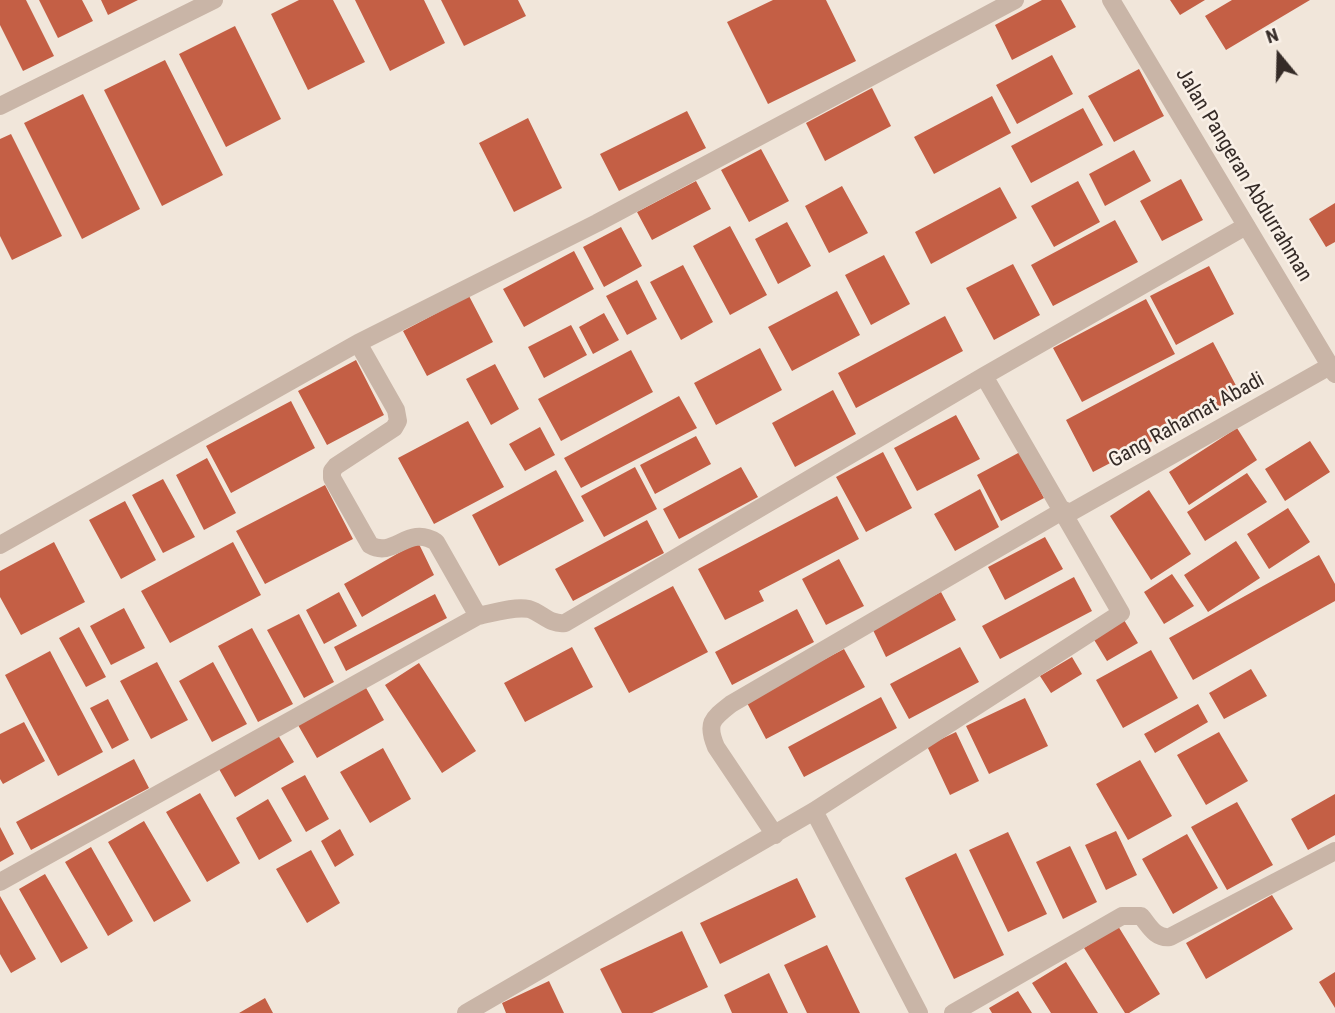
<!DOCTYPE html>
<html>
<head>
<meta charset="utf-8">
<style>
	body { margin:0 }
	#map { position:relative; width:1335px; height:1013px; overflow:hidden; background:#f1e6da; font-family:"Roboto Condensed",sans-serif }
	canvas { display:block }
	.north { position:absolute; left:1244px; top:21px; width:70px; height:70px; -webkit-text-stroke:5px #f9f0e7; paint-order:stroke; rotate:341deg; font-size:19px; font-weight:700; line-height:28px; text-align:center; color:#352b27 }
	.north::after { content:''; display:block; margin:auto; width:24px; height:32px; background:#352b27; clip-path:polygon(50% 0,100% 100%,50% 72%,0 100%) }
</style>
</head>
<body>
<div id="map">
<canvas width="1335" height="1013"></canvas>
<div class="north">N</div>
</div>
<script>
const ctx = document.querySelector('canvas').getContext('2d');
ctx.lineJoin = 'round';
function fillPath(path, color) {
  ctx.fillStyle = color;
  ctx.fill(path, 'evenodd');
}
function stroke(path, color, width, dash) {
  ctx.strokeStyle = color;
  ctx.lineWidth = width;
  ctx.lineCap = dash ? 'butt' : 'round';
  ctx.setLineDash(dash || []);
  ctx.stroke(path);
}
function write(font, color, halo, rows, align = 'center') {
  ctx.font = font + ' "Roboto Condensed",sans-serif';
  ctx.lineWidth = 5;
  ctx.setLineDash([]);
  ctx.textBaseline = 'middle';
  ctx.strokeStyle = halo;
  ctx.fillStyle = color;
  for (const [text, x, y, turn = 0] of rows) {
    ctx.save();
    ctx.translate(x, y);
    ctx.rotate((+turn || 0) * Math.PI / 180);
    ctx.textAlign = isNaN(turn) ? turn : align;
    if (halo) ctx.strokeText(text, 0, 0);
    ctx.fillText(text, 0, 0);
    ctx.restore();
  }
}
fillPath(new Path2D(`
	M 0,0 L 26,0 L 54,56 L 23,71 L 0,25 Z
	M 39,0 L 82,0 L 93,21 L 58,38 Z
	M 101,0 L 138,0 L 108,15 Z
	M 299,0 L 333,0 L 365,62 L 308,90 L 271,14 Z
	M 355,0 L 424,0 L 445,43 L 390,71 Z
	M 441,0 L 518,0 L 526,16 L 464,46 Z
	M 773,0 L 826,0 L 856,61 L 768,104 L 727,22 Z
	M 1042,0 L 1061,0 L 1076,27 L 1012,60 L 995,25 Z
	M 1170,0 L 1205,0 L 1180,15 Z
	M 1232,0 L 1310,0 L 1226,50 L 1205,16 Z
	M 235,26 L 281,119 L 226,147 L 179,54 Z
	M 1052,55 L 1073,94 L 1017,124 L 996,85 Z
	M 165,60 L 223,175 L 162,206 L 104,90 Z
	M 1139,69 L 1164,116 L 1114,142 L 1088,96 Z
	M 872,88 L 891,126 L 825,161 L 806,123 Z
	M 83,94 L 140,209 L 82,239 L 24,123 Z
	M 992,96 L 1011,133 L 934,174 L 914,137 Z
	M 1083,108 L 1103,145 L 1031,183 L 1011,146 Z
	M 687,111 L 706,148 L 619,191 L 600,154 Z
	M 528,118 L 562,188 L 514,212 L 479,143 Z
	M 11,134 L 62,236 L 12,260 L 0,236 L 0,139 Z
	M 761,149 L 789,201 L 749,222 L 721,170 Z
	M 1134,150 L 1151,181 L 1105,206 L 1089,174 Z
	M 1181,179 L 1203,220 L 1162,241 L 1140,201 Z
	M 696,181 L 711,209 L 652,240 L 637,212 Z
	M 1078,181 L 1100,222 L 1054,247 L 1031,206 Z
	M 842,186 L 868,233 L 829,253 L 805,206 Z
	M 1000,187 L 1017,218 L 931,264 L 915,232 Z
	M 1335,203 L 1335,242 L 1326,247 L 1309,219 Z
	M 1115,220 L 1138,262 L 1053,306 L 1031,265 Z
	M 787,222 L 811,266 L 778,284 L 755,239 Z
	M 730,226 L 767,295 L 730,315 L 693,246 Z
	M 621,227 L 642,266 L 604,287 L 583,247 Z
	M 574,251 L 594,289 L 524,327 L 503,289 Z
	M 884,255 L 910,304 L 871,325 L 845,275 Z
	M 1013,264 L 1040,315 L 994,340 L 966,288 Z
	M 683,265 L 713,322 L 681,340 L 650,282 Z
	M 1209,266 L 1234,314 L 1176,345 L 1150,296 Z
	M 637,280 L 657,319 L 627,335 L 606,296 Z
	M 837,291 L 860,335 L 792,371 L 768,327 Z
	M 469,296 L 493,342 L 427,376 L 403,331 Z
	M 1146,299 L 1175,354 L 1082,402 L 1053,348 Z
	M 604,313 L 619,340 L 593,354 L 579,327 Z
	M 945,316 L 963,351 L 856,408 L 838,373 Z
	M 571,325 L 587,355 L 544,378 L 528,347 Z
	M 1213,342 L 1241,395 L 1093,472 L 1066,420 Z
	M 760,348 L 782,390 L 716,425 L 694,383 Z
	M 631,350 L 653,392 L 561,441 L 538,399 Z
	M 356,360 L 384,415 L 327,445 L 298,391 Z
	M 495,364 L 519,409 L 491,425 L 466,379 Z
	M 833,390 L 856,434 L 795,467 L 772,423 Z
	M 679,396 L 697,428 L 581,488 L 564,458 Z
	M 291,401 L 315,448 L 231,493 L 206,446 Z
	M 956,415 L 980,459 L 917,491 L 894,448 Z
	M 468,421 L 504,487 L 434,524 L 398,458 Z
	M 540,427 L 555,455 L 525,471 L 509,444 Z
	M 1237,428 L 1257,460 L 1189,505 L 1169,472 Z
	M 696,436 L 711,464 L 655,494 L 640,465 Z
	M 1310,441 L 1330,472 L 1285,501 L 1265,469 Z
	M 883,452 L 912,508 L 866,532 L 836,477 Z
	M 1020,452 L 1044,498 L 1001,521 L 977,475 Z
	M 207,458 L 236,513 L 204,530 L 176,475 Z
	M 635,467 L 657,509 L 604,537 L 581,496 Z
	M 741,467 L 758,497 L 679,539 L 663,509 Z
	M 556,470 L 584,521 L 499,566 L 472,515 Z
	M 1247,473 L 1267,502 L 1205,541 L 1187,512 Z
	M 163,479 L 195,537 L 163,553 L 132,495 Z
	M 325,485 L 353,539 L 265,584 L 236,531 Z
	M 980,489 L 999,527 L 955,551 L 934,514 Z
	M 1149,490 L 1191,554 L 1151,580 L 1110,516 Z
	M 837,496 L 859,539 L 759,591 L 764,601 L 725,620 L 698,569 Z
	M 125,501 L 156,560 L 121,579 L 89,520 Z
	M 1288,508 L 1310,542 L 1269,569 L 1247,534 Z
	M 647,520 L 664,553 L 573,601 L 555,569 Z
	M 1045,537 L 1063,569 L 1005,600 L 988,567 Z
	M 1236,541 L 1260,578 L 1208,612 L 1184,575 Z
	M 54,542 L 85,602 L 21,635 L 0,597 L 0,571 Z
	M 233,542 L 261,595 L 170,643 L 141,591 Z
	M 418,542 L 434,575 L 362,617 L 344,584 Z
	M 1319,555 L 1335,584 L 1335,601 L 1193,680 L 1169,638 Z
	M 839,559 L 864,606 L 826,625 L 802,579 Z
	M 1172,574 L 1194,606 L 1164,624 L 1144,592 Z
	M 1074,577 L 1092,611 L 1000,659 L 982,626 Z
	M 673,586 L 708,652 L 629,693 L 594,628 Z
	M 339,592 L 357,626 L 324,644 L 306,610 Z
	M 941,592 L 956,620 L 886,657 L 872,628 Z
	M 435,594 L 447,618 L 346,671 L 334,647 Z
	M 124,608 L 145,648 L 111,665 L 90,626 Z
	M 797,609 L 814,642 L 732,685 L 715,652 Z
	M 299,614 L 334,682 L 304,698 L 267,630 Z
	M 1124,620 L 1138,643 L 1107,661 L 1093,638 Z
	M 79,627 L 106,677 L 86,687 L 59,638 Z
	M 252,628 L 293,704 L 258,722 L 218,646 Z
	M 572,647 L 593,687 L 525,722 L 504,683 Z
	M 960,647 L 979,682 L 909,719 L 890,684 Z
	M 844,649 L 865,687 L 766,739 L 746,701 Z
	M 1151,650 L 1178,698 L 1123,728 L 1096,680 Z
	M 50,651 L 103,752 L 58,776 L 5,675 Z
	M 1072,657 L 1082,674 L 1051,693 L 1040,676 Z
	M 157,662 L 188,720 L 151,739 L 120,681 Z
	M 213,662 L 247,724 L 212,742 L 179,681 Z
	M 419,663 L 476,751 L 442,773 L 385,685 Z
	M 1251,669 L 1267,696 L 1224,719 L 1209,693 Z
	M 365,686 L 384,720 L 317,758 L 298,725 Z
	M 881,697 L 897,728 L 804,777 L 788,747 Z
	M 1025,698 L 1048,746 L 989,774 L 966,726 Z
	M 108,699 L 129,740 L 112,749 L 90,708 Z
	M 1198,704 L 1208,722 L 1155,753 L 1144,734 Z
	M 24,722 L 45,761 L 3,784 L 0,779 L 0,734 Z
	M 956,732 L 979,781 L 950,795 L 927,746 Z
	M 1219,732 L 1248,781 L 1206,805 L 1177,755 Z
	M 278,735 L 294,762 L 235,797 L 219,769 Z
	M 383,748 L 411,799 L 370,823 L 340,772 Z
	M 134,759 L 149,788 L 31,850 L 16,822 Z
	M 1140,760 L 1172,816 L 1128,840 L 1096,784 Z
	M 305,775 L 329,819 L 306,832 L 281,788 Z
	M 200,793 L 240,863 L 207,882 L 166,812 Z
	M 1335,794 L 1335,835 L 1308,850 L 1291,819 Z
	M 268,799 L 292,841 L 259,860 L 236,818 Z
	M 1237,802 L 1273,865 L 1227,890 L 1191,827 Z
	M 144,821 L 191,901 L 154,922 L 108,842 Z
	M 0,827 L 14,854 L 0,862 Z
	M 340,829 L 354,855 L 335,867 L 321,841 Z
	M 1116,831 L 1137,875 L 1106,890 L 1085,845 Z
	M 1008,832 L 1047,914 L 1008,932 L 969,850 Z
	M 1187,834 L 1218,888 L 1173,914 L 1142,859 Z
	M 1070,846 L 1097,902 L 1063,919 L 1036,862 Z
	M 91,847 L 133,921 L 108,936 L 65,862 Z
	M 311,850 L 340,903 L 307,923 L 276,869 Z
	M 956,853 L 1004,955 L 954,979 L 905,878 Z
	M 45,874 L 88,948 L 61,963 L 19,889 Z
	M 797,878 L 816,917 L 720,964 L 700,923 Z
	M 1272,895 L 1293,929 L 1206,979 L 1186,943 Z
	M 0,896 L 36,959 L 11,973 L 0,954 Z
	M 1118,926 L 1160,994 L 1129,1013 L 1125,1013 L 1084,948 Z
	M 682,931 L 708,987 L 652,1013 L 622,1013 L 600,969 Z
	M 827,945 L 860,1013 L 807,1013 L 784,965 Z
	M 1066,962 L 1098,1013 L 1051,1013 L 1032,983 Z
	M 1335,972 L 1335,1008 L 1319,982 Z
	M 769,973 L 788,1013 L 732,1013 L 724,995 Z
	M 549,981 L 564,1013 L 506,1013 L 502,1003 Z
	M 1018,991 L 1032,1013 L 992,1013 L 989,1008 Z
	M 265,998 L 273,1013 L 239,1013 Z`), '#c45f45');
stroke(new Path2D(`
	M 0,106 L 214,0
	M 358,343 L 396,410 L 398,421 L 394,428 L 336,466 L 332,471 L 332,478 L 370,545 C 394,559 408,524 436,542 L 478,616 C 493,613 514,606 529,609 C 542,613 550,625 565,623 L 984,376 L 1246,226
	M 1066,515 L 1330,366
	M 0,545 L 358,343 L 597,223 L 1015,0
	M 814,811 L 919,1013
	M 775,835 L 716,747 C 706,723 712,719 731,704 L 1064,510
	M 0,882 L 478,616
	M 466,1013 L 814,811 L 1121,613 L 984,376
	M 953,1013 L 1122,916 L 1141,916 C 1149,925 1155,939 1170,937 L 1335,851`), '#c9b5a7', 18);
stroke(new Path2D(`
	M 1111,0 L 1335,374`), '#c9b5a7', 18);
write('21px', '#352b27', '#f9f0e7', [
	["Jalan Pangeran Abdurrahman",1243,175,59],
	["Gang Rahamat Abadi",1187,421,-29]
]);
</script>
</body>
</html>
